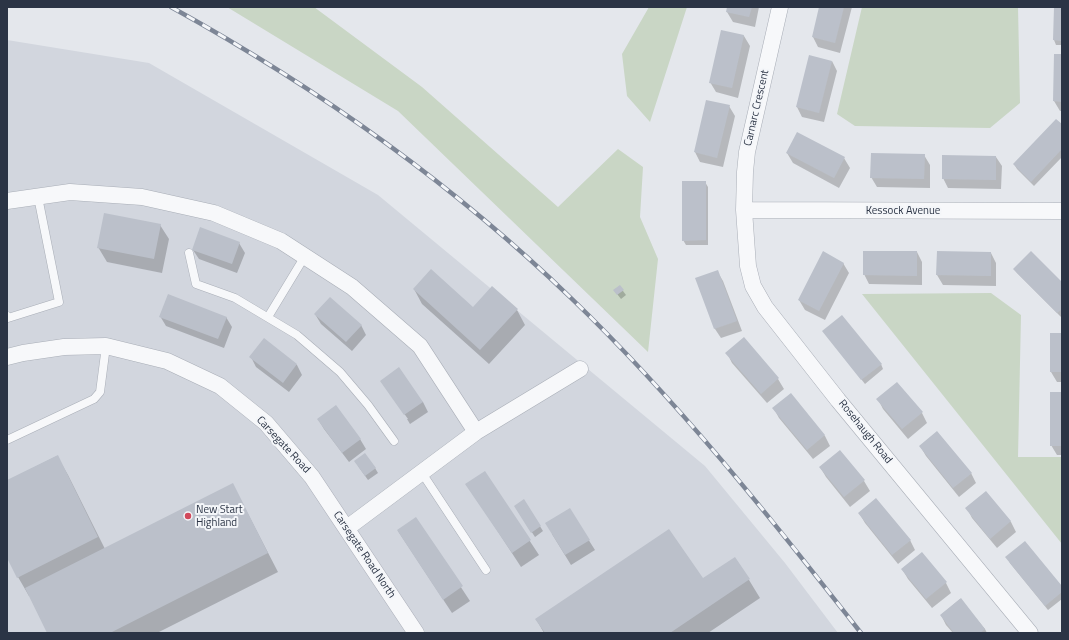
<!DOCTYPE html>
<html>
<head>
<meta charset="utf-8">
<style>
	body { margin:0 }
	#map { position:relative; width:1069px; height:640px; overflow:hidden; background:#e4e7ec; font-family:"Titillium Web",sans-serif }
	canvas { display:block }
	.frame { position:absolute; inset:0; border:8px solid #2b3445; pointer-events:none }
</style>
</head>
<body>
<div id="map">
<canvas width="1069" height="640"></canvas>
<div class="frame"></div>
</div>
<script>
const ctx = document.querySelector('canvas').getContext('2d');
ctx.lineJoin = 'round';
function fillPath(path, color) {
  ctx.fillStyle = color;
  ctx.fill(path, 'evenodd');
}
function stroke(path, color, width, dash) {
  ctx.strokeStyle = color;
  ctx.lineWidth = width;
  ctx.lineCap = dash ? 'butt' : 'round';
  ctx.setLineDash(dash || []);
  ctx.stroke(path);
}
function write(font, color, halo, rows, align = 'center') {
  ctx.font = font + ' "Titillium Web",sans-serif';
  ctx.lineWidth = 4;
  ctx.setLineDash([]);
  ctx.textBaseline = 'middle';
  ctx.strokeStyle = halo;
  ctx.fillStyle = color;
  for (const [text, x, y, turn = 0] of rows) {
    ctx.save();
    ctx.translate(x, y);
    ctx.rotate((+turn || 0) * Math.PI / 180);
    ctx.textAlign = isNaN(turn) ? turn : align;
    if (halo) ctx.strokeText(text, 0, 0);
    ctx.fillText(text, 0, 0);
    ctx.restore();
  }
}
fillPath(new Path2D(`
	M 7,40 L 149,63 L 378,195 L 705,466 L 785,563 L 838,633 L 7,633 Z`), '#d2d6de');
fillPath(new Path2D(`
	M 227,7 L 314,7 L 422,87 L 558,207 L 618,149 L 643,167 L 640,217 L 658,259 L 648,352 L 398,111 Z
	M 649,7 L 687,7 L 650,122 L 627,96 L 622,54 Z
	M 862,7 L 1018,7 L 1020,103 L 990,128 L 855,126 L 837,114 Z
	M 991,293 L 1021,315 L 1018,457 L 1062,457 L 1062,544 L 862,294 Z`), '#c9d6c5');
fillPath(new Path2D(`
	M 728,7 L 759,7 L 755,27 L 733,22 L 727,12 Z
	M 820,7 L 852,7 L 840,53 L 818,47 L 813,37 Z
	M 1055,7 L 1062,7 L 1062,45 L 1056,45 L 1054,40 Z
	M 722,31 L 744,36 L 750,46 L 738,98 L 716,92 L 710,82 Z
	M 1055,55 L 1062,55 L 1062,111 L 1060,111 L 1054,101 Z
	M 832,61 L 837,71 L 824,122 L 802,117 L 797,107 Z
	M 729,106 L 735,116 L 723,167 L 700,162 L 695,152 Z
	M 1062,125 L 1062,157 L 1034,186 L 1017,169 L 1014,164 Z
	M 787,153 L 844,158 L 850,168 L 839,188 L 793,163 Z
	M 924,155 L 930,165 L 930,188 L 877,187 L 871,177 Z
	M 996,157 L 1002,166 L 1001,189 L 948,188 L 943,178 Z
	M 705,182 L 708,187 L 708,245 L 686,245 L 683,240 Z
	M 160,225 L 169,239 L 162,273 L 107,262 L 98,247 Z
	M 239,243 L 245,253 L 237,273 L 199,259 L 193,250 Z
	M 917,252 L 922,262 L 922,285 L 869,284 L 864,274 Z
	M 991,253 L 996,263 L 996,286 L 943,285 L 937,275 Z
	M 843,263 L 849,273 L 825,320 L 805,310 L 799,300 Z
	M 1014,269 L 1062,283 L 1062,316 L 1061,317 L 1017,273 Z
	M 717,271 L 723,281 L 742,331 L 721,338 L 715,329 L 696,279 Z
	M 414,289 L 473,308 L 517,310 L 525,325 L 489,364 L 422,304 Z
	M 614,290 L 623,291 L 626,295 L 621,299 Z
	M 315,314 L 361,325 L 366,335 L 352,351 L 321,324 Z
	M 160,316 L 226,317 L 232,327 L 224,348 L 166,326 Z
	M 1062,334 L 1062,382 L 1057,382 L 1051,372 Z
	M 826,335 L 881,364 L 883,369 L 865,384 Z
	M 744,339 L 778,379 L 784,389 L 767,403 L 732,363 L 727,353 Z
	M 264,340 L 297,365 L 302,375 L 289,392 L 256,367 L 251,357 Z
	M 381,381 L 423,402 L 428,412 L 410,424 L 407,419 L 408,419 Z
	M 1062,393 L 1062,455 L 1057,455 L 1051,445 Z
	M 791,395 L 825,436 L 830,446 L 813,459 L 779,418 L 774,409 Z
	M 878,399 L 922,413 L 927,423 L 908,439 L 883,409 Z
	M 318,419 L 360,439 L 366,449 L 349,462 L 324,429 Z
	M 920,446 L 971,473 L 976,483 L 959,497 L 926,456 Z
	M 840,451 L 864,481 L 870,491 L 850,507 L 826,477 L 820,467 Z
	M 57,456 L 68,475 L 105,549 L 233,485 L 278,572 L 157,633 L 49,633 L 30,595 L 29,596 L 18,577 L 7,555 L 7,481 Z
	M 358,466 L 375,468 L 378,473 L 368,480 Z
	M 485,473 L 539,555 L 521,567 L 467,484 Z
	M 986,492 L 1011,522 L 1016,532 L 997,548 L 972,518 L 967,508 Z
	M 524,501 L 543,531 L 535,537 L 518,511 Z
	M 569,509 L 595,550 L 571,565 L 552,534 Z
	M 859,513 L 910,540 L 915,550 L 898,564 L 865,523 Z
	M 416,519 L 470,601 L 452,613 L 398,531 Z
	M 922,553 L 946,583 L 951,593 L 932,608 L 908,579 L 902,569 Z
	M 1009,562 L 1062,588 L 1062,599 L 1048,610 Z
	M 703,579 L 749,580 L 760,598 L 708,633 L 544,633 L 536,619 Z
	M 960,599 L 985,629 L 987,633 L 953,633 L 946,625 L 941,615 Z`), '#0003');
fillPath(new Path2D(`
	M 727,7 L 752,7 L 749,17 L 726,12 Z
	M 819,7 L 844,7 L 835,43 L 812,37 Z
	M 1054,7 L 1062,7 L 1062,41 L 1053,40 Z
	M 721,30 L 744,35 L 732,88 L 709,83 Z
	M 1054,54 L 1062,54 L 1062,102 L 1053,101 Z
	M 809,55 L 832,61 L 819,113 L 796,107 Z
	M 706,100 L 730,105 L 717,158 L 694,152 Z
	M 1056,119 L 1062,124 L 1062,149 L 1031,182 L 1013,164 Z
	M 797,132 L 845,157 L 834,178 L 786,153 Z
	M 871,153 L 925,154 L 924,179 L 870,178 Z
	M 942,155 L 996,156 L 996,180 L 942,179 Z
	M 682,181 L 706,181 L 706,240 L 682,241 Z
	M 104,213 L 161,224 L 154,259 L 97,248 Z
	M 200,227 L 240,242 L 232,264 L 192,250 Z
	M 823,251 L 844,263 L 819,311 L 798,300 Z
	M 863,251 L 917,251 L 917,276 L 863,275 Z
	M 937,251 L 991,252 L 991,276 L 936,275 Z
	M 1031,251 L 1062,282 L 1062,309 L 1057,313 L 1013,269 Z
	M 431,269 L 473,307 L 492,286 L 518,309 L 480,350 L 413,289 Z
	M 718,270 L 737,321 L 714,329 L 695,278 Z
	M 620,285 L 624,290 L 617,295 L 613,290 Z
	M 168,294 L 227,317 L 218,339 L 159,317 Z
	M 330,297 L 362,325 L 346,342 L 314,314 Z
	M 842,315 L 882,364 L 861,380 L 822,331 Z
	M 1050,333 L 1062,333 L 1062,372 L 1050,372 Z
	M 744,337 L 779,378 L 761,394 L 725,353 Z
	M 264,338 L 297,364 L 283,383 L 249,357 Z
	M 399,367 L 423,402 L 404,415 L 380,381 Z
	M 897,382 L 923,412 L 902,429 L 876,399 Z
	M 1050,392 L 1062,392 L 1062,446 L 1050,446 Z
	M 791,393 L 825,435 L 807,450 L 772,408 Z
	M 336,405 L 361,439 L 342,453 L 317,419 Z
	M 937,431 L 972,473 L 953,488 L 919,446 Z
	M 840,450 L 865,480 L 844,497 L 819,467 Z
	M 365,453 L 376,468 L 365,476 L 354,461 Z
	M 58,455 L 98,537 L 17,578 L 7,558 L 7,480 Z
	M 485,471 L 531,540 L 512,553 L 465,484 Z
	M 233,483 L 268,553 L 110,633 L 47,633 L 25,588 Z
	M 986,491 L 1011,521 L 990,539 L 965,508 Z
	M 876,498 L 911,540 L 892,555 L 858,513 Z
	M 524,499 L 541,526 L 531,533 L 514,506 Z
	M 570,508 L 590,540 L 565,555 L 545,523 Z
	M 416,517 L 463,586 L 443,600 L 397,530 Z
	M 669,529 L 703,578 L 735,557 L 750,579 L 670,633 L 545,633 L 535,619 Z
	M 1025,541 L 1062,586 L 1062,592 L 1045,606 L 1005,557 Z
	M 922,552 L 947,582 L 926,599 L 901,569 Z
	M 961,598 L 985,629 L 980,633 L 954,633 L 940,615 Z`), '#bbc0ca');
const service = new Path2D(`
	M 189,253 L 196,284 L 235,298 L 297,335 L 340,372 L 368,405 L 394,441
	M 7,316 L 8,318 L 59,302 L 38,197
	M 268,317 L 305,256
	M 7,440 L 94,399 L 100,392 L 106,346
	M 422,473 L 486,570`);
const minor = new Path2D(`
	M 780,7 L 747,152 L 745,172 L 744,210 L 748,266 L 753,286 L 765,307 L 838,400 L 1030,633
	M 7,201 L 70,192 L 142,197 L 214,213 L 281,241 L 352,287 L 420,346 L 476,432
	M 744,210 L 1062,211
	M 7,357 L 23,353 L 64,347 L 106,346 L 167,361 L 220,386 L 266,423 L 312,477 L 416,633
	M 347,528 L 476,432 L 580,369`);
stroke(service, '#a9aeb7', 9);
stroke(minor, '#a9aeb7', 17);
stroke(service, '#f7f8fa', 8);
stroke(minor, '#f7f8fa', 16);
const rail = new Path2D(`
	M 171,7 C 316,87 452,183 571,298 C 678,401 770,517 861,633`);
stroke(rail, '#7d8696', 4.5);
stroke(rail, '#f4f6f9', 3, [9]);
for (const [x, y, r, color] of [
	[188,516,4,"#d1495b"]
]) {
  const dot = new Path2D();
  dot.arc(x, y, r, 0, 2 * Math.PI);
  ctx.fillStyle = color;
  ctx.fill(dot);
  stroke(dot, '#f4f6f9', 1.5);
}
write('11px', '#2b3445', '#f4f6f9', [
	["Carnarc Crescent",757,108,-77],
	["Kessock Avenue",903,211],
	["Rosehaugh Road",865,432,51],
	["Carsegate Road",283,445,47],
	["Carsegate Road North",364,555,56]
]);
write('11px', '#2b3445', '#f4f6f9', [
	["New Start",196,510],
	["Highland",196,523]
], 'left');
</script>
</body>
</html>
